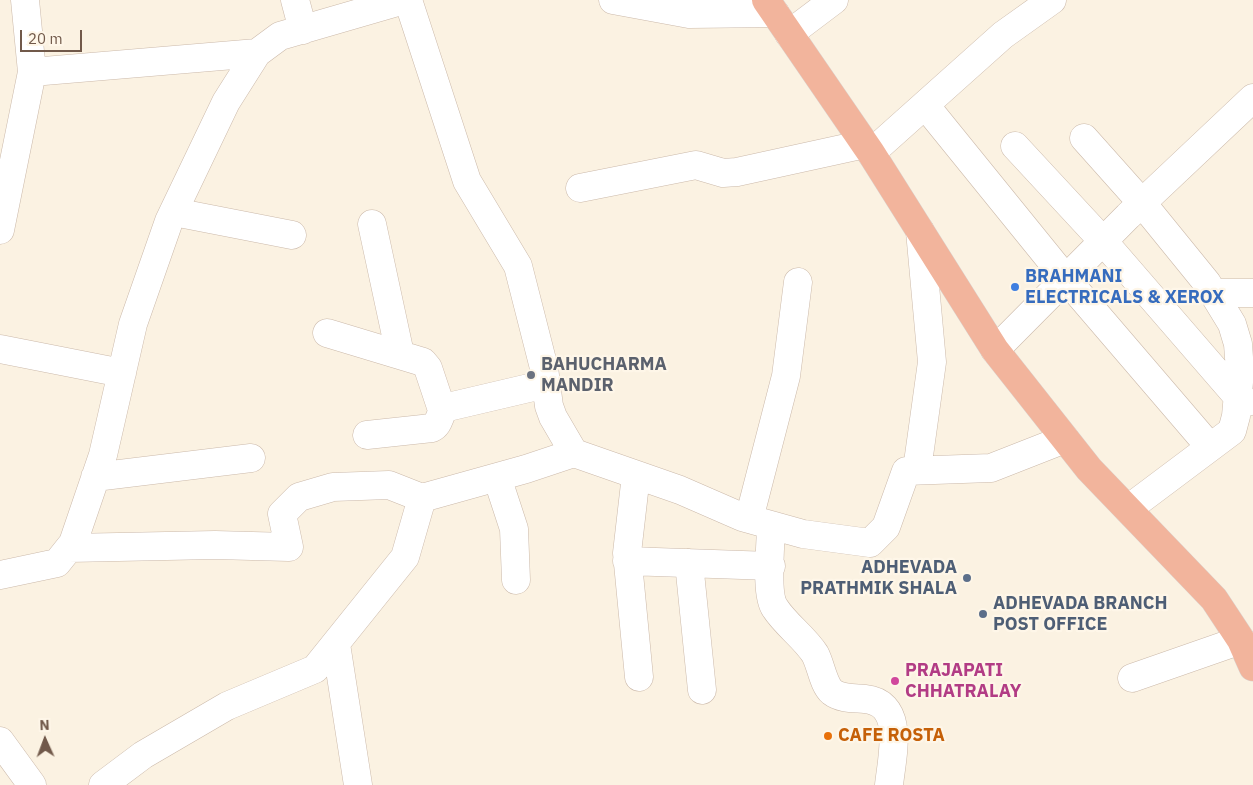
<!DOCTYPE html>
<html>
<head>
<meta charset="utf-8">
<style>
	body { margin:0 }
	#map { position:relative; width:1253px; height:785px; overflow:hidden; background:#fbf2e2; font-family:"IBM Plex Sans",sans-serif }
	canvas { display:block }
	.north { position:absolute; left:20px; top:715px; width:50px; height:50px; -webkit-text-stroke:4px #fef6e8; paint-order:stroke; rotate:358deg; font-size:14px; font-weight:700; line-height:20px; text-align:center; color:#71594a }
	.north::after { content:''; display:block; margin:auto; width:18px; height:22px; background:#71594a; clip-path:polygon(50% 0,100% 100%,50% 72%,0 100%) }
	.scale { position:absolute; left:20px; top:30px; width:62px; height:22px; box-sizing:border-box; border:2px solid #71594a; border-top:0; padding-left:6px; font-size:15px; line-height:18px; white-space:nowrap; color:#71594a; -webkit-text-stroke:4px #fef6e8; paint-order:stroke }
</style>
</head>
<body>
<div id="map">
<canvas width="1253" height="785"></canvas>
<div class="north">N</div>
<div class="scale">20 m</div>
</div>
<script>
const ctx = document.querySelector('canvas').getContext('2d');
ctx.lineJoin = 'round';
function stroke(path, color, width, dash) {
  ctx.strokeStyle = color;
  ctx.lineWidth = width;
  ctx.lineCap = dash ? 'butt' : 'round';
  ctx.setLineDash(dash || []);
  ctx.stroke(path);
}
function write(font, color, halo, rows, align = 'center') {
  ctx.font = font + ' "IBM Plex Sans",sans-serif';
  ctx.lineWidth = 4.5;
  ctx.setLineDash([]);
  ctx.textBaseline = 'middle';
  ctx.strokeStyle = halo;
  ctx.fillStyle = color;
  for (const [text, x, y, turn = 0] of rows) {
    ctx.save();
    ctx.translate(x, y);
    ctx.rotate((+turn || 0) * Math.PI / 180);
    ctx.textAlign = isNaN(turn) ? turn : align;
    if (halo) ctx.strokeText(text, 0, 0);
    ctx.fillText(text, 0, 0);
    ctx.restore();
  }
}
const minor = new Path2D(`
	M 295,0 L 303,30
	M 408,0 L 467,181 L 518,266 L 544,368 L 549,406 L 553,417 L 574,453
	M 613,0 L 689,14 L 775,13
	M 789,34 L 834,0
	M 32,72 L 257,53
	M 925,105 L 1066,279 L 1210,447
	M 1084,138 L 1142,203 L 1207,283 L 1232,324 L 1238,344 L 1240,371 L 1236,416 L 1232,431 L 1128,509
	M 1015,146 L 1103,241 L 1238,397 L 1247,402
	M 871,153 L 1003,35 L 1052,0
	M 580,188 L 696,165 L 723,173 L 737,172 L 865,144
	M 174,212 L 292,235
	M 372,224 L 400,354
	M 0,230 L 32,72 L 25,0
	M 1214,293 L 1253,293
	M 327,333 L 423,362 L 428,368 L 442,410
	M 0,349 L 122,373
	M 995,350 L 1128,216 L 1253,98
	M 367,435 L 432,428 C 441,424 438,412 448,407 L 546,384
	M 917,470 L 932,362 L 920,231
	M 636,475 L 627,553 L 639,677
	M 95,477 L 251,458
	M 497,477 L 514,529 L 516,580
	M 749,519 L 786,376 L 798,282
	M 771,526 C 771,544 765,594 775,608 C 786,625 804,637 815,654 C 821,665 823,684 832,692 C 841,699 855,698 865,699 C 906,703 892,756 889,785
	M 69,548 L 215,545 L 289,547 L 282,514 L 299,497 L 333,487 L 389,485 L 422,498
	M 627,561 L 771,566
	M 689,563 L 702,690
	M 0,575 L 57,563 L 73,543 L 103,455 L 133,324 L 169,221 L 226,102 L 257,53 L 280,36 L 404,0
	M 336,644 L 358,785
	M 1132,678 L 1241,640
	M 0,741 L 32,785
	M 103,785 L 143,755 L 227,706 L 315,669 L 405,557 L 422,498 L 526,469 L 574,453 L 680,490 L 742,517 L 803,534 L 870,543 L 886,527 L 906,471 L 991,468 L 1065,439`);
const highway = new Path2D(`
	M 766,0 L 871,153 L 995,350 L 1089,469 L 1214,599 L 1241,640 L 1253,667`);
stroke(minor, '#cbb9aa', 29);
stroke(highway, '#dad4d0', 29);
stroke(minor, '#fff', 28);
stroke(highway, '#f2b49c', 28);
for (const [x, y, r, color] of [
	[1015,287,5,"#3f7fe0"],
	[531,375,5,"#6b7280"],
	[967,578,5,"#5c6f8a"],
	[983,614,5,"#5c6f8a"],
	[895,681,5,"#d1479c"],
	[828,736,5,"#e8710a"]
]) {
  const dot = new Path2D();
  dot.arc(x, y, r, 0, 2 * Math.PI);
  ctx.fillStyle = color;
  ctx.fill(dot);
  stroke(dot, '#fef6e8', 2);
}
write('bold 18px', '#366cbe', '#fef6e8', [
	["BRAHMANI",1025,277],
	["ELECTRICALS & XEROX",1025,298]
], 'left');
write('bold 18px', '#5b616d', '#fef6e8', [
	["BAHUCHARMA",541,365],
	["MANDIR",541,386]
], 'left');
write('bold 18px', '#4e5e75', '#fef6e8', [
	["ADHEVADA",957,568],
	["PRATHMIK SHALA",957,589],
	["ADHEVADA BRANCH",993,604,"left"],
	["POST OFFICE",993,625,"left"]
], 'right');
write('bold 18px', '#b23c85', '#fef6e8', [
	["PRAJAPATI",905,671],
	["CHHATRALAY",905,692]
], 'left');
write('bold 18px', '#c56008', '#fef6e8', [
	["CAFE ROSTA",838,736]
], 'left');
</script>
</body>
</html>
